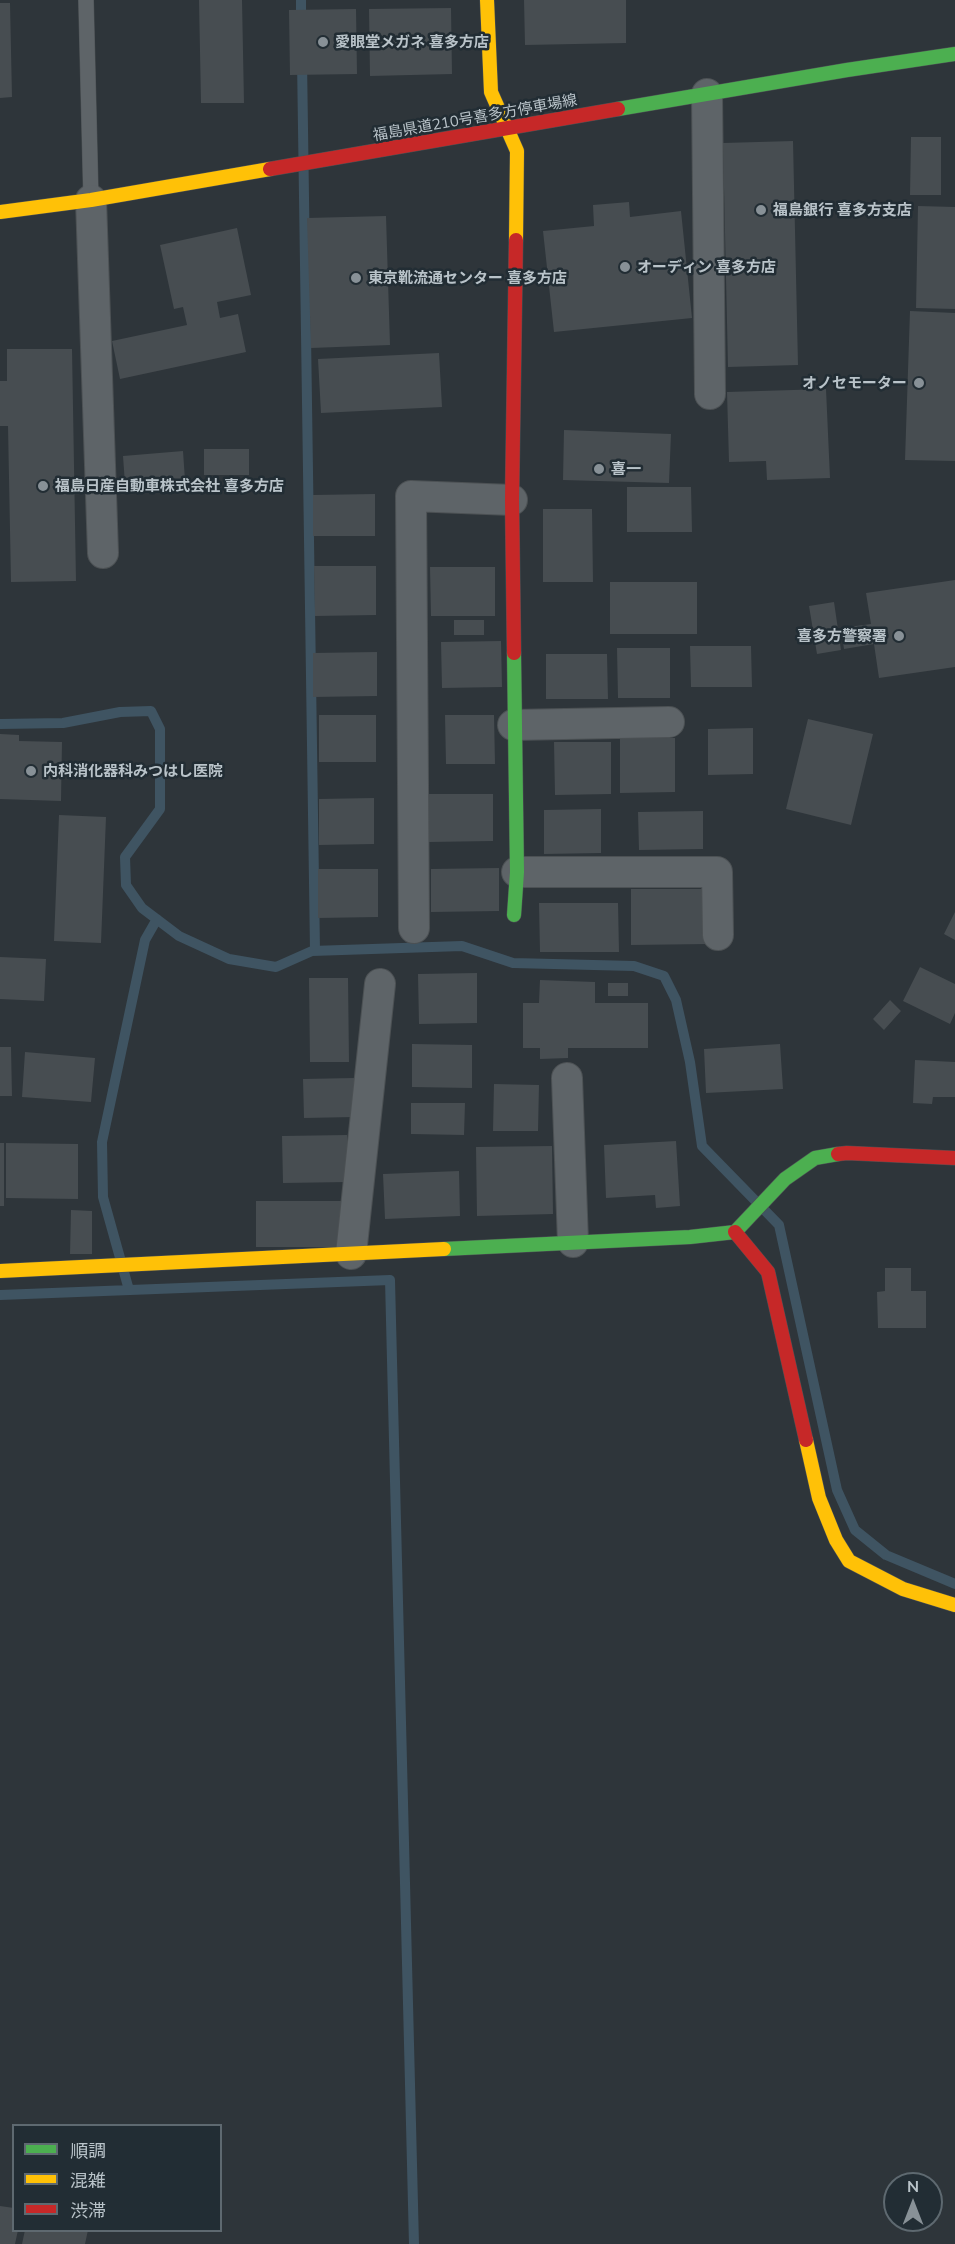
<!DOCTYPE html>
<html>
<head>
<meta charset="utf-8">
<style>
	body { margin:0 }
	#map { position:relative; width:955px; height:2244px; overflow:hidden; background:#2e353a; font-family:Mulish,"Noto Sans JP",sans-serif }
	canvas { display:block }
	.legend { position:absolute; left:12px; top:2124px; width:210px; height:108px; box-sizing:border-box; background:#222d34; border:2px solid #5e6970; margin:0; padding:8px 10px; list-style:none; font-size:18px; color:#b9c3c9 }
	.legend li { display:flex; align-items:center; gap:12px; height:30px }
	.legend b { width:30px; border:2px solid #5e6970 }
	.north { position:absolute; left:883px; top:2172px; width:60px; height:60px; box-sizing:border-box; background:#222d34; border:2px solid #5e6970; border-radius:50%; rotate:0deg; font-size:16px; font-weight:700; line-height:24px; text-align:center; color:#b9c3c9 }
	.north::after { content:''; display:block; margin:auto; width:21px; height:27px; background:#889197; clip-path:polygon(50% 0,100% 100%,50% 72%,0 100%) }
</style>
</head>
<body>
<div id="map">
<canvas width="955" height="2244"></canvas>
<ul class="legend">
<li><b style="height:8px;background:#4caf50"></b>順調</li>
<li><b style="height:8px;background:#ffc107"></b>混雑</li>
<li><b style="height:8px;background:#c62828"></b>渋滞</li>
</ul>
<div class="north">N</div>
</div>
<script>
const ctx = document.querySelector('canvas').getContext('2d');
ctx.lineJoin = 'round';
function stroke(path, color, width, dash) {
  ctx.strokeStyle = color;
  ctx.lineWidth = width;
  ctx.lineCap = dash ? 'butt' : 'round';
  ctx.setLineDash(dash || []);
  ctx.stroke(path);
}
function fillPath(path, color) {
  ctx.fillStyle = color;
  ctx.fill(path, 'evenodd');
}
function write(font, color, halo, rows, align = 'center') {
  ctx.font = font + ' Mulish,"Noto Sans JP",sans-serif';
  ctx.lineWidth = 5;
  ctx.setLineDash([]);
  ctx.textBaseline = 'middle';
  ctx.strokeStyle = halo;
  ctx.fillStyle = color;
  for (const [text, x, y, turn = 0] of rows) {
    ctx.save();
    ctx.translate(x, y);
    ctx.rotate((+turn || 0) * Math.PI / 180);
    ctx.textAlign = isNaN(turn) ? turn : align;
    if (halo) ctx.strokeText(text, 0, 0);
    ctx.fillText(text, 0, 0);
    ctx.restore();
  }
}
stroke(new Path2D(`
	M 301,0 L 301,24
	M 302,60 L 315,951
	M 0,724 L 63,723 L 120,712 L 151,711 L 160,729 L 160,809 L 125,857 L 126,885 L 142,908 L 179,936 L 229,959 L 276,967 L 312,951 L 462,946 L 513,963 L 634,966 L 664,976 L 676,1000 L 690,1062 L 702,1146 L 779,1225 L 837,1490 L 855,1530 L 886,1555 L 955,1584
	M 129,1290 L 103,1197 L 102,1142 L 145,940 L 157,919
	M 0,1295 L 390,1280 L 414,2244`), '#3f5462', 10);
fillPath(new Path2D(`
	M 199,0 L 242,0 L 244,103 L 201,103 Z
	M 524,0 L 626,0 L 626,43 L 525,45 Z
	M 0,3 L 10,3 L 12,97 L 0,98 Z
	M 451,8 L 452,74 L 370,76 L 369,9 Z
	M 356,9 L 357,74 L 290,75 L 289,10 Z
	M 911,137 L 941,137 L 941,195 L 910,195 Z
	M 793,141 L 798,365 L 728,367 L 723,143 Z
	M 629,202 L 630,217 L 681,211 L 692,318 L 554,332 L 543,231 L 594,226 L 593,205 Z
	M 918,206 L 955,207 L 955,309 L 916,308 Z
	M 386,216 L 390,345 L 311,348 L 307,218 Z
	M 237,228 L 251,295 L 217,302 L 220,318 L 238,314 L 246,352 L 120,379 L 112,341 L 187,325 L 183,307 L 174,309 L 160,245 Z
	M 910,311 L 955,313 L 955,461 L 905,460 Z
	M 7,349 L 72,349 L 76,581 L 11,582 L 8,426 L 0,426 L 0,381 L 7,381 Z
	M 439,353 L 442,407 L 321,413 L 318,359 Z
	M 826,389 L 830,478 L 767,480 L 766,461 L 729,462 L 727,392 Z
	M 564,430 L 671,434 L 669,483 L 563,480 Z
	M 204,449 L 249,449 L 249,475 L 204,475 Z
	M 183,451 L 185,480 L 125,484 L 123,456 Z
	M 627,487 L 691,487 L 692,532 L 627,532 Z
	M 375,494 L 375,536 L 313,536 L 313,495 Z
	M 543,509 L 592,509 L 593,582 L 543,582 Z
	M 314,566 L 376,566 L 376,615 L 315,616 Z
	M 430,567 L 495,567 L 495,616 L 431,616 Z
	M 955,580 L 955,667 L 879,678 L 874,644 L 844,649 L 841,628 L 871,624 L 866,593 Z
	M 610,582 L 697,582 L 697,634 L 610,634 Z
	M 834,602 L 841,650 L 817,654 L 809,606 Z
	M 454,620 L 484,620 L 484,635 L 454,635 Z
	M 501,641 L 502,687 L 442,688 L 441,642 Z
	M 690,646 L 751,646 L 752,687 L 691,687 Z
	M 617,648 L 670,648 L 670,698 L 618,698 Z
	M 377,652 L 377,696 L 313,697 L 313,653 Z
	M 546,654 L 607,654 L 608,699 L 546,699 Z
	M 319,715 L 376,715 L 376,762 L 319,762 Z
	M 445,715 L 494,715 L 495,764 L 446,764 Z
	M 808,719 L 873,734 L 851,825 L 786,809 Z
	M 753,728 L 753,774 L 708,775 L 708,729 Z
	M 0,734 L 19,735 L 19,741 L 62,742 L 61,801 L 0,799 Z
	M 620,738 L 675,738 L 675,792 L 620,793 Z
	M 554,742 L 611,742 L 611,794 L 555,795 Z
	M 429,794 L 493,794 L 493,841 L 429,842 Z
	M 374,798 L 374,844 L 319,845 L 319,799 Z
	M 601,809 L 601,853 L 544,854 L 544,810 Z
	M 703,811 L 703,849 L 639,850 L 638,812 Z
	M 59,815 L 106,817 L 101,943 L 54,941 Z
	M 499,868 L 499,911 L 431,912 L 431,869 Z
	M 318,869 L 378,869 L 378,917 L 318,918 Z
	M 631,889 L 707,889 L 708,944 L 631,945 Z
	M 539,903 L 618,903 L 619,952 L 540,952 Z
	M 955,912 L 955,940 L 944,934 Z
	M 0,957 L 46,959 L 44,1001 L 0,999 Z
	M 920,967 L 955,984 L 955,1013 L 950,1024 L 903,1001 Z
	M 477,973 L 477,1023 L 419,1024 L 418,974 Z
	M 309,978 L 348,978 L 349,1062 L 310,1062 Z
	M 540,980 L 595,982 L 595,1003 L 648,1003 L 648,1048 L 568,1048 L 568,1058 L 540,1059 L 540,1048 L 523,1048 L 523,1003 L 539,1003 Z
	M 608,983 L 628,983 L 628,996 L 608,996 Z
	M 890,1000 L 901,1011 L 884,1030 L 873,1019 Z
	M 412,1044 L 472,1045 L 472,1088 L 412,1087 Z
	M 780,1044 L 783,1089 L 706,1093 L 704,1049 Z
	M 0,1047 L 11,1047 L 12,1096 L 0,1096 Z
	M 25,1052 L 95,1058 L 91,1102 L 22,1097 Z
	M 915,1060 L 955,1062 L 955,1097 L 933,1097 L 932,1104 L 913,1103 Z
	M 354,1078 L 354,1117 L 304,1118 L 303,1079 Z
	M 494,1084 L 539,1085 L 538,1131 L 493,1131 Z
	M 411,1103 L 465,1103 L 464,1135 L 411,1134 Z
	M 347,1135 L 348,1182 L 283,1183 L 282,1136 Z
	M 676,1141 L 680,1206 L 656,1208 L 655,1195 L 606,1198 L 604,1145 Z
	M 0,1143 L 4,1143 L 4,1206 L 0,1206 Z
	M 6,1143 L 78,1144 L 78,1199 L 6,1198 Z
	M 552,1146 L 553,1214 L 477,1216 L 476,1147 Z
	M 459,1171 L 460,1216 L 385,1219 L 383,1174 Z
	M 256,1201 L 343,1201 L 343,1247 L 256,1247 Z
	M 71,1210 L 92,1211 L 92,1254 L 70,1254 Z
	M 885,1268 L 911,1268 L 911,1291 L 926,1291 L 926,1328 L 878,1328 L 877,1292 L 885,1291 Z
	M 0,2206 L 14,2208 L 14,2230 L 18,2230 L 15,2244 L 0,2244 Z
	M 25,2230 L 88,2230 L 85,2244 L 22,2244 Z`), '#474d51');
const lane = new Path2D(`
	M 86,0 L 91,200`);
const street = new Path2D(`
	M 707,94 L 710,394
	M 91,200 L 103,553
	M 513,725 L 669,722
	M 517,872 L 717,872 L 718,935
	M 414,928 L 411,496 L 512,500
	M 567,1078 L 573,1242
	M 351,1254 L 380,984`);
const fast = new Path2D(`
	M 618,109 L 847,70 L 955,54
	M 514,915 L 517,872 L 514,653
	M 444,1249 L 690,1237 L 735,1232 L 785,1179 L 815,1158 L 838,1154`);
const slow = new Path2D(`
	M 487,0 L 491,92 L 517,151 L 516,240
	M 0,212 L 91,200 L 270,169
	M 0,1271 L 444,1249
	M 806,1440 L 819,1498 L 836,1540 L 849,1561 L 903,1589 L 955,1605`);
const jam = new Path2D(`
	M 270,169 L 618,109
	M 514,653 L 512,500 L 516,240
	M 838,1154 L 847,1153 L 955,1158
	M 735,1232 L 768,1272 L 806,1440`);
stroke(lane, '#4c5154', 16);
stroke(street, '#4c5154', 32);
stroke(fast, '#4c5154', 15);
stroke(slow, '#4c5154', 15);
stroke(jam, '#4c5154', 15);
stroke(lane, '#5e6468', 15);
stroke(street, '#5e6468', 30);
stroke(fast, '#4caf50', 14);
stroke(slow, '#ffc107', 14);
stroke(jam, '#c62828', 14);
for (const [x, y, r, color] of [
	[323,42,6,"#889197"],
	[761,210,6,"#889197"],
	[625,267,6,"#889197"],
	[356,278,6,"#889197"],
	[919,383,6,"#889197"],
	[599,469,6,"#889197"],
	[43,486,6,"#889197"],
	[899,636,6,"#889197"],
	[31,771,6,"#889197"]
]) {
  const dot = new Path2D();
  dot.arc(x, y, r, 0, 2 * Math.PI);
  ctx.fillStyle = color;
  ctx.fill(dot);
  stroke(dot, '#222d34', 2);
}
write('bold 15px', '#b9c3c9', '#222d34', [
	["愛眼堂メガネ 喜多方店",335,42],
	["福島銀行 喜多方支店",773,210],
	["オーディン 喜多方店",637,267],
	["東京靴流通センター 喜多方店",368,278],
	["オノセモーター",907,383,"right"],
	["喜一",611,469],
	["福島日産自動車株式会社 喜多方店",55,486],
	["喜多方警察署",887,636,"right"],
	["内科消化器科みつはし医院",43,771]
], 'left');
write('15px', '#b9c3c9', '#222d34', [
	["福島県道210号喜多方停車場線",475,118,-10]
]);
</script>
</body>
</html>
